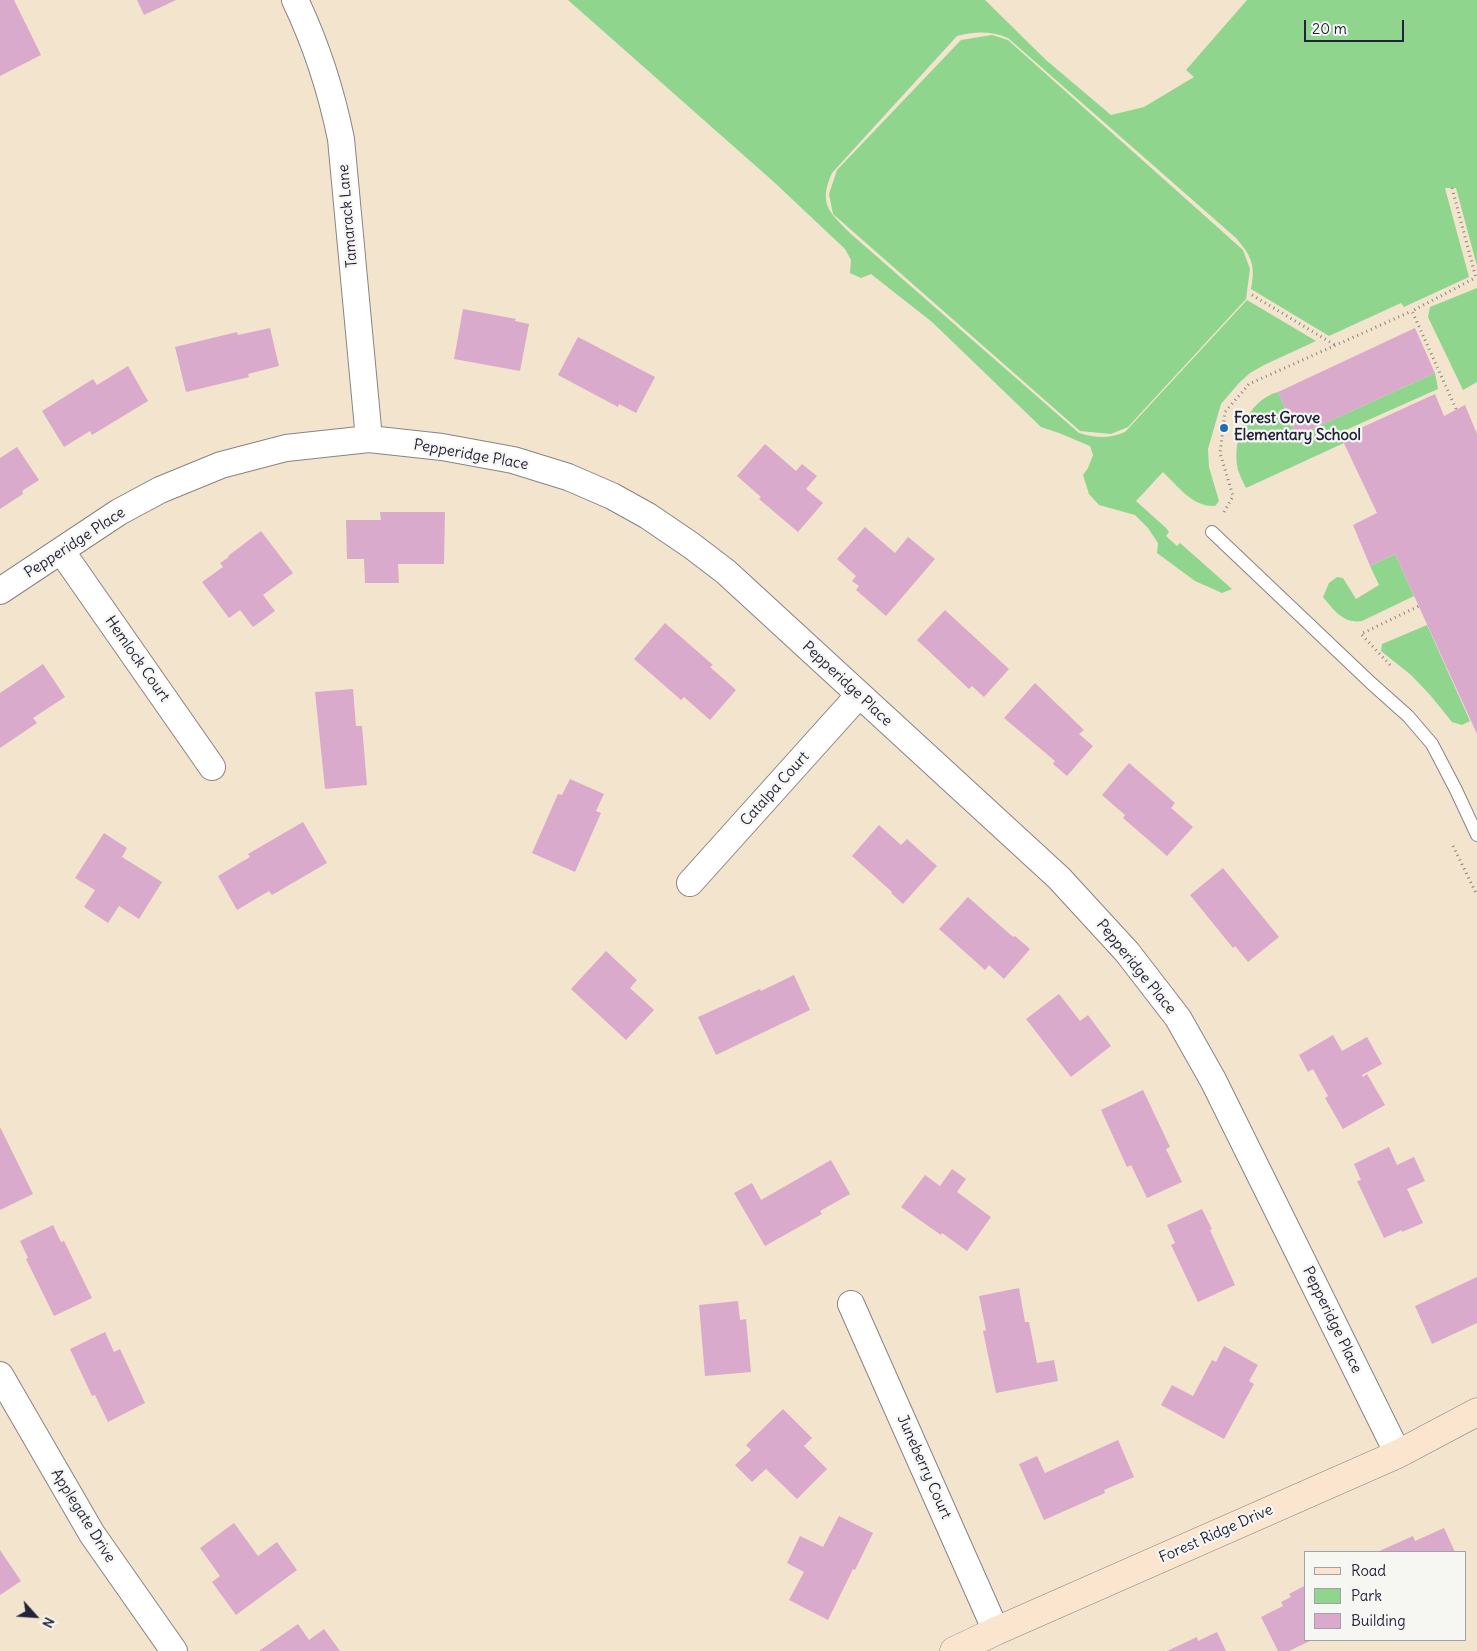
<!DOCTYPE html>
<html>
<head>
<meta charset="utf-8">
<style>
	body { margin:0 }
	#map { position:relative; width:1477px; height:1651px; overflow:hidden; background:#f3e4cd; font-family:Delius,sans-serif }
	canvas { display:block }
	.legend { position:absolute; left:1304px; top:1551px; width:162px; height:90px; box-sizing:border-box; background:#f6f6f2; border:1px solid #a1a1a9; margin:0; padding:6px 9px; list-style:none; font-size:15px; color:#22223b }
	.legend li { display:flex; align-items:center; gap:10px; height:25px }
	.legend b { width:25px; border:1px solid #a1a1a9 }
	.north { position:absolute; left:10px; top:1591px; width:50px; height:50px; -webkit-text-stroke:4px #f6f6f2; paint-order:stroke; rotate:116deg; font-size:14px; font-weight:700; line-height:20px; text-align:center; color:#22223b }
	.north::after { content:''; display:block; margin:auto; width:18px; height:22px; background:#22223b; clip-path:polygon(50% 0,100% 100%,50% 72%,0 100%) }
	.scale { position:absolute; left:1304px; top:20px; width:100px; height:22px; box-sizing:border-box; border:2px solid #22223b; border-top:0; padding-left:6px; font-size:15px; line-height:18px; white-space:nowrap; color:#22223b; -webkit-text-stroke:4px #f6f6f2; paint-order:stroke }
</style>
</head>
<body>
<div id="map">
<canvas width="1477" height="1651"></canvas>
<ul class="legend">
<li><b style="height:6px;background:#fce5cf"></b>Road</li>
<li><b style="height:14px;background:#90d58e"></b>Park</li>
<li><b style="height:14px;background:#daaacd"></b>Building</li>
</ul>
<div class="north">N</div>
<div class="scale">20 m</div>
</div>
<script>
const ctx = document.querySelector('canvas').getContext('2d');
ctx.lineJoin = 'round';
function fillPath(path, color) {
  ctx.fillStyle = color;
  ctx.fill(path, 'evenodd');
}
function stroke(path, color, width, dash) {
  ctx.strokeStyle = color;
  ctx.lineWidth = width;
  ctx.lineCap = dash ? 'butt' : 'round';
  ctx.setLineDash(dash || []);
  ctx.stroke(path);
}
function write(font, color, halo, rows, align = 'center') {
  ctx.font = font + ' Delius,sans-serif';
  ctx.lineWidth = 4.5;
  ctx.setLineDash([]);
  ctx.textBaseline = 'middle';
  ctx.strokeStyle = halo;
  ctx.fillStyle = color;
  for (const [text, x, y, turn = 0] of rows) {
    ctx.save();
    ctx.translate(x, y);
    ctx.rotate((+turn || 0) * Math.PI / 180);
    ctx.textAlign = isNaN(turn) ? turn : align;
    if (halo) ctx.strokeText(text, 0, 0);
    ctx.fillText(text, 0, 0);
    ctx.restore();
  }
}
fillPath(new Path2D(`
	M 568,0 L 985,0 L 1046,60 L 1111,115 L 1144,107 L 1194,77 L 1186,70 L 1247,0 L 1477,0 L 1477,266 L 1456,188 L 1445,188 L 1469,277 L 1404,307 L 1401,303 L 1329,336 L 1251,289 C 1256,264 1251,256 1236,238 L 1008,38 C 991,31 975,31 957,36 L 832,173 C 818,204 829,212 851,234 L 1079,433 C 1096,438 1109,439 1125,432 L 1247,300 L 1316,341 L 1264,365 L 1250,373 L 1239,383 L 1221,404 L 1208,449 L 1209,467 L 1219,501 L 1215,506 C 1192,507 1178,486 1163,472 L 1136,501 L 1166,528 L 1169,532 L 1166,536 L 1177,546 L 1180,543 L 1232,589 L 1222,593 L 1195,581 L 1157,553 L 1158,543 L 1148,528 L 1135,515 L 1099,505 L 1089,494 L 1083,475 L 1088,468 L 1093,455 L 1090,446 L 1059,433 L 1041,427 L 932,322 L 871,274 L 861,278 L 850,273 L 851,260 L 845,249 L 775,183 Z
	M 992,35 L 1008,40 L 1243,250 L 1250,269 L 1246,299 L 1128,427 L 1111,434 L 1080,431 L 833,214 L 829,194 L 837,170 L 961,40 Z
	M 1477,288 L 1477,382 L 1463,390 L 1428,317 L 1430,307 Z
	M 1435,373 L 1438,389 L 1339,433 L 1344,443 L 1246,488 C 1243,482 1240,476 1238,470 C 1231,440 1248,400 1278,392 L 1297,436 Z
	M 1395,554 L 1414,596 L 1362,621 C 1343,624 1334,610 1323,597 L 1329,583 L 1337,577 L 1343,578 L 1356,599 L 1379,585 L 1370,566 Z
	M 1427,625 L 1470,721 L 1462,725 L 1452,722 L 1431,696 L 1411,675 L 1381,651 L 1382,644 Z`), '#90d58e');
fillPath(new Path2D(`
	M 0,0 L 14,0 L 41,55 L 0,76 Z
	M 137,0 L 176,0 L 144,15 Z
	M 463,309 L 516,319 L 515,321 L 529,324 L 520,371 L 454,359 Z
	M 270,328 L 279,366 L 248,374 L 249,377 L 186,392 L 175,347 L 237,332 L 238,335 Z
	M 1415,328 L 1435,373 L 1297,436 L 1278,392 Z
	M 578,337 L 655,377 L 636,413 L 619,404 L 618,407 L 558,375 Z
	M 128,366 L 148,401 L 92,435 L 90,431 L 64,447 L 42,411 L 93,379 L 97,385 Z
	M 1435,394 L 1444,416 L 1465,405 L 1477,434 L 1477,734 L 1395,554 L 1370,566 L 1353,525 L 1377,513 L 1341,437 Z
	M 765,444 L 796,471 L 802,464 L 817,476 L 806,489 L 823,503 L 798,532 L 759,499 L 761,497 L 737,476 Z
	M 17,447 L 39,480 L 22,491 L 23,494 L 0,509 L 0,458 Z
	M 380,512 L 445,512 L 444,564 L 398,564 L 399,583 L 365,583 L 364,559 L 347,559 L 346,520 L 381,520 Z
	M 865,527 L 895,553 L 908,537 L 935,559 L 886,616 L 856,590 L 859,586 L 852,581 L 856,576 L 837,559 Z
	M 261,531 L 293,573 L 263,595 L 275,611 L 253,627 L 240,610 L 229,618 L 202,582 L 223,567 L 220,563 L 229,557 L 228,556 Z
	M 945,610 L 1009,669 L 984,697 L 972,686 L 969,689 L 917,640 Z
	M 665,623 L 713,665 L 710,667 L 736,690 L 710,720 L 684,697 L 681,700 L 634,659 Z
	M 43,664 L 65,697 L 33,718 L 37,723 L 0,748 L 0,693 Z
	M 1035,683 L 1084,730 L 1079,734 L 1093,746 L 1067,776 L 1053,764 L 1055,761 L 1004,718 Z
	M 353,689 L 356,726 L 362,726 L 367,785 L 325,789 L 315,692 Z
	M 1129,763 L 1175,803 L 1171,808 L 1193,827 L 1167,856 L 1123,818 L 1125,815 L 1102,795 Z
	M 570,779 L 604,794 L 596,811 L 601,813 L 575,872 L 532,853 L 558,794 L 562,795 Z
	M 303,822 L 327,863 L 272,895 L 269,891 L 237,910 L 218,876 L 250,857 L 248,854 Z
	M 879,825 L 901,845 L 907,839 L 937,866 L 903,904 L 891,893 L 892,892 L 852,856 Z
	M 104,833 L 127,848 L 122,857 L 162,882 L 139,919 L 119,906 L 108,923 L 84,907 L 95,890 L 75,878 Z
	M 1223,868 L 1279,937 L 1248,962 L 1235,946 L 1233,948 L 1190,895 Z
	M 968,897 L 1013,937 L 1015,936 L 1030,949 L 1004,979 L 989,965 L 985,970 L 939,929 Z
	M 606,951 L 637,980 L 630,988 L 654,1010 L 626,1040 L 571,989 Z
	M 794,975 L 810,1010 L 716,1055 L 698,1017 L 760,989 L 761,991 Z
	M 1059,994 L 1080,1021 L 1088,1015 L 1111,1046 L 1071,1077 L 1026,1019 Z
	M 1333,1035 L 1342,1051 L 1367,1037 L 1382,1064 L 1362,1075 L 1363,1077 L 1367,1074 L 1385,1105 L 1343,1129 L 1325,1098 L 1328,1096 L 1313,1069 L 1308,1072 L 1299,1055 Z
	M 1143,1090 L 1170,1147 L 1166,1149 L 1182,1182 L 1147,1198 L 1131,1165 L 1127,1167 L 1101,1110 Z
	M 0,1127 L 33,1194 L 0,1210 Z
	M 1389,1147 L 1397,1165 L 1414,1157 L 1425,1181 L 1407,1189 L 1423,1223 L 1402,1232 L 1402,1230 L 1384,1238 L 1357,1181 L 1361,1180 L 1354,1164 Z
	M 831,1160 L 850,1194 L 820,1211 L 822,1214 L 765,1246 L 734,1193 L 752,1183 L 761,1200 Z
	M 952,1169 L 966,1179 L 957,1192 L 991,1217 L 967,1251 L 942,1233 L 941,1235 L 901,1207 L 925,1175 L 940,1186 Z
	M 1202,1209 L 1212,1229 L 1210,1230 L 1235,1285 L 1198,1302 L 1171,1245 L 1175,1243 L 1167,1225 Z
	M 53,1225 L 61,1242 L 64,1241 L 92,1298 L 54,1316 L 26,1259 L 28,1258 L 20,1241 Z
	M 1477,1277 L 1477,1323 L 1432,1344 L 1415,1306 Z
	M 1019,1288 L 1025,1322 L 1029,1322 L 1037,1363 L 1054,1360 L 1058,1381 L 996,1393 L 983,1331 L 986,1330 L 979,1296 Z
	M 738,1301 L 740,1320 L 746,1319 L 751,1372 L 705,1376 L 699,1305 Z
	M 105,1332 L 114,1352 L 120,1349 L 145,1403 L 108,1422 L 95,1395 L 92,1396 L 70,1349 Z
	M 1224,1346 L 1258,1365 L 1249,1381 L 1254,1384 L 1224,1439 L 1161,1405 L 1172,1385 L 1193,1396 L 1212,1360 L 1216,1362 Z
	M 783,1409 L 812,1438 L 804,1446 L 827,1469 L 797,1499 L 766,1469 L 752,1482 L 735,1465 L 751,1450 L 746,1445 Z
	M 1118,1440 L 1134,1477 L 1104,1490 L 1105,1493 L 1044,1520 L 1019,1464 L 1037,1456 L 1045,1473 Z
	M 839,1516 L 873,1533 L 855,1570 L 853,1569 L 828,1620 L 789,1600 L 804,1572 L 787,1563 L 800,1536 L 823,1547 Z
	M 234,1523 L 258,1556 L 277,1542 L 297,1570 L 236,1615 L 212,1582 L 220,1576 L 200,1548 Z
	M 1444,1528 L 1455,1552 L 1377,1552 L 1413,1536 L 1415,1541 Z
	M 0,1550 L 21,1581 L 0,1595 Z
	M 1306,1585 L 1306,1640 L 1312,1640 L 1289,1651 L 1278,1651 L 1261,1617 L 1283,1606 L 1281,1602 L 1291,1597 L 1289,1594 Z
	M 298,1624 L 309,1640 L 324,1629 L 340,1651 L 259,1651 Z
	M 1217,1632 L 1226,1651 L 1167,1651 L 1197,1637 L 1198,1641 Z`), '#daaacd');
const lane = new Path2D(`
	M 1212,532 L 1371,683 L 1408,716 L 1432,744 L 1456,790 L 1477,835`);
const street = new Path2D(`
	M 295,0 C 316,44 331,90 341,139 L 369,439
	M 62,552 L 212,767
	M 0,591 L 119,512 L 160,490 L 221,465 L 286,448 L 369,439 L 442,447 L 513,460 L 568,477 L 612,496 L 648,516 L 692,546 L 726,572 L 1059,878 L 1127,952 L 1178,1018 L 1213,1080 L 1398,1454
	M 690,883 L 859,695
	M 851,1304 L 996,1631
	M 0,1375 L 92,1534 L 174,1651`);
const secondary = new Path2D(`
	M 954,1651 L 996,1631 L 1398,1454 L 1477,1412`);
stroke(lane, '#8a8384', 14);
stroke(street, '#8a8384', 28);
stroke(secondary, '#8a8384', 29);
stroke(new Path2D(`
	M 1452,188 L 1476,278
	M 1252,295 L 1335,345
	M 1456,409 L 1412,311 L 1475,278
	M 1224,512 L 1233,496 L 1220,453 L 1225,412 L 1249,384 L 1412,311
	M 1390,665 L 1361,634 L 1419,606
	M 1453,846 L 1477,895`), '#8a8384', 3, [1, 4]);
stroke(lane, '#fff', 12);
stroke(street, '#fff', 26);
stroke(secondary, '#fce5cf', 28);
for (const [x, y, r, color] of [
	[1224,428,5,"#1f6fb2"]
]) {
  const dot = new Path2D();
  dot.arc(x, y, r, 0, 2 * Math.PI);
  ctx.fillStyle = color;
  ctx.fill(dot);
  stroke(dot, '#f6f6f2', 2);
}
write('15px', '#22223b', '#f6f6f2', [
	["Tamarack Lane",348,216,-95],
	["Pepperidge Place",471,455,10],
	["Pepperidge Place",75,543,-33],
	["Hemlock Court",137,659,55],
	["Pepperidge Place",847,684,43],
	["Catalpa Court",775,789,-48],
	["Pepperidge Place",1136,967,51],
	["Pepperidge Place",1332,1320,64],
	["Juneberry Court",924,1467,66],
	["Applegate Drive",83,1516,58],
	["Forest Ridge Drive",1216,1534,-24]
]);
write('bold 15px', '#22223b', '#f6f6f2', [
	["Forest Grove",1234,419],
	["Elementary School",1234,436]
], 'left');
</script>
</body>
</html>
